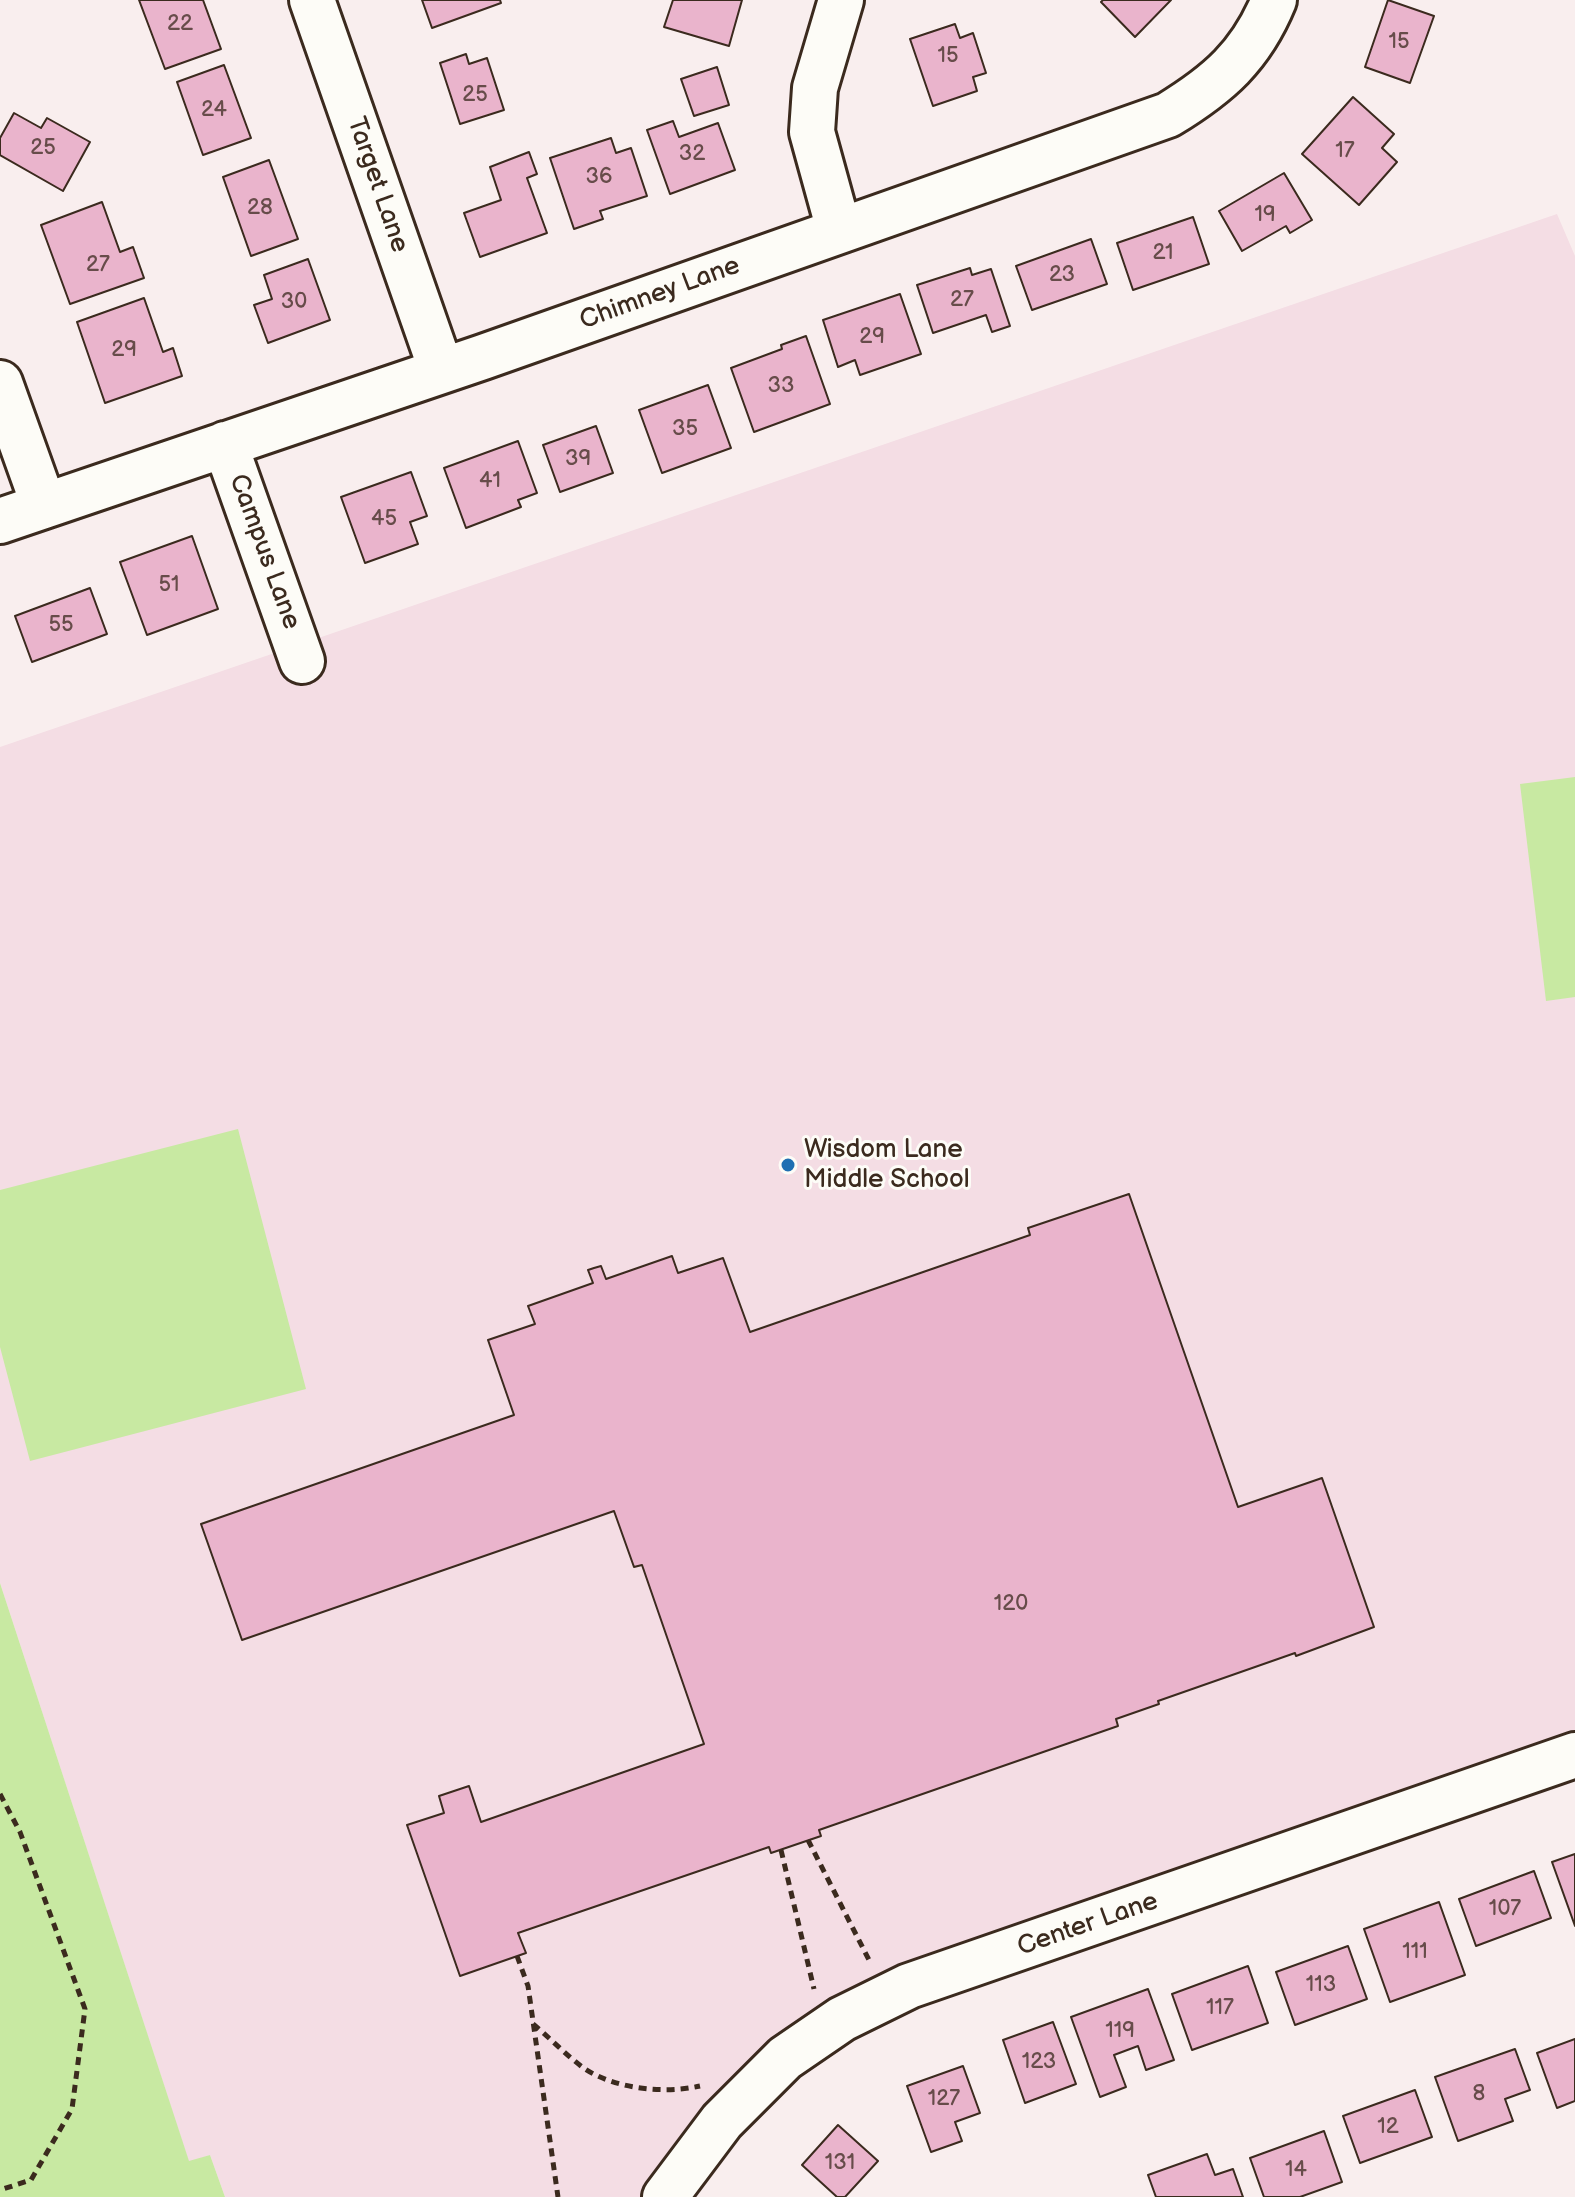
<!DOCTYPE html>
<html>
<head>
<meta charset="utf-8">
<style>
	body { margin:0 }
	canvas { display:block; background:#f9eeee }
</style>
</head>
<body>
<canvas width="1575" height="2197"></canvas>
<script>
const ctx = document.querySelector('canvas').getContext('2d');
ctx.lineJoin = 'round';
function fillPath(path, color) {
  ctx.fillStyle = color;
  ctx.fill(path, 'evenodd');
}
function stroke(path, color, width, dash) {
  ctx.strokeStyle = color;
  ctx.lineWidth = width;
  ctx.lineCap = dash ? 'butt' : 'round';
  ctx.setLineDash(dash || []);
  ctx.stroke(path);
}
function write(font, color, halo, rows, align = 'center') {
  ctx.font = font + ' "Balsamiq Sans",sans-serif';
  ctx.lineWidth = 6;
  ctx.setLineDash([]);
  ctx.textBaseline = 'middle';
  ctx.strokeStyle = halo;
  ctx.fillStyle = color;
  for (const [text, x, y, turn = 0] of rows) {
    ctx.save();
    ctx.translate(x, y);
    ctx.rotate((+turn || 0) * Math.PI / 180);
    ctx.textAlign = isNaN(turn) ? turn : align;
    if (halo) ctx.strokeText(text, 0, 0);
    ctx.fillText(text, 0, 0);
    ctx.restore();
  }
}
fillPath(new Path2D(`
	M 1557,214 L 1575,256 L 1575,1756 L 913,1986 L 786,2057 L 669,2197 L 225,2197 L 210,2155 L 189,2162 L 0,1583 L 0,747 Z`), '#f4dde4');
fillPath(new Path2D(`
	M 1575,777 L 1575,997 L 1546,1001 L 1520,784 Z
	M 238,1129 L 306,1389 L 30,1461 L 0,1347 L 0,1190 Z
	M 0,1583 L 189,2161 L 210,2155 L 225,2197 L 0,2197 Z`), '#c8e9a2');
const building = new Path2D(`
	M 139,0 L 203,0 L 221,49 L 165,69 Z
	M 422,0 L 500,0 L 501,3 L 432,28 Z
	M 673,0 L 742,0 L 729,46 L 664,27 Z
	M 1103,0 L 1171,0 L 1135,37 L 1101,2 Z
	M 1388,0 L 1434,16 L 1410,83 L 1365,67 Z
	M 955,24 L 960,38 L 973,33 L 986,73 L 973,77 L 977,91 L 933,106 L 910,39 Z
	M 466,54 L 469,64 L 487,58 L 504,110 L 460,124 L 440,63 Z
	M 224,65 L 251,138 L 203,155 L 177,82 Z
	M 717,67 L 729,105 L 694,116 L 681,79 Z
	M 1353,97 L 1394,134 L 1382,148 L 1397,162 L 1359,205 L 1302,154 Z
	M 14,113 L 41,128 L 47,118 L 90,142 L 63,191 L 0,155 L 0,138 Z
	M 673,121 L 679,137 L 718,123 L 735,170 L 670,194 L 647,130 Z
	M 611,138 L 616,153 L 631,148 L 647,196 L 600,211 L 603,219 L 574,229 L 550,158 Z
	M 529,152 L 537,174 L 527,178 L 547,233 L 480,257 L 464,213 L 501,200 L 490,167 Z
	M 269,160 L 298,239 L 251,256 L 223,177 Z
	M 1284,173 L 1312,220 L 1290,233 L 1286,226 L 1242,251 L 1219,211 Z
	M 102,202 L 120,252 L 133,247 L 144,278 L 70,304 L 41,225 Z
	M 1193,217 L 1209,264 L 1133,290 L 1117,243 Z
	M 1091,239 L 1107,284 L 1032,310 L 1016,266 Z
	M 308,259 L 330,320 L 268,343 L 254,305 L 272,299 L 264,275 Z
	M 970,268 L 972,275 L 991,269 L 1010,326 L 992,332 L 986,315 L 933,333 L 917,285 Z
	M 900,294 L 921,354 L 860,375 L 855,360 L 838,367 L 823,320 Z
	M 144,298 L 163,352 L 173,348 L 182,376 L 105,403 L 77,322 Z
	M 806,336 L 830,404 L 754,432 L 731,368 L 782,349 L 781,345 Z
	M 708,385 L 731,448 L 662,473 L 639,410 Z
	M 596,426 L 613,473 L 560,492 L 543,445 Z
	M 518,441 L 537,493 L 518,500 L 521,507 L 466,528 L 444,468 Z
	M 411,472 L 427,516 L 410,522 L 418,544 L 365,563 L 341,497 Z
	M 192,536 L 218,609 L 147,635 L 120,562 Z
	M 90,588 L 107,634 L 32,662 L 15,616 Z
	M 1129,1194 L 1238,1507 L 1322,1478 L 1374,1627 L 1296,1656 L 1295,1653 L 1158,1701 L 1159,1704 L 1116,1719 L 1118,1726 L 819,1830 L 821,1836 L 771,1853 L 769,1847 L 518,1933 L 526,1953 L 460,1976 L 407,1825 L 444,1813 L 439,1796 L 469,1786 L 481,1822 L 704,1744 L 642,1565 L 634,1567 L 614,1511 L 242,1640 L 201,1524 L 514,1415 L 488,1340 L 535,1324 L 528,1306 L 593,1283 L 588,1270 L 594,1268 L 601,1266 L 606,1279 L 672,1256 L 678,1273 L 723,1258 L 750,1332 L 1030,1235 L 1028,1228 Z
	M 1575,1854 L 1575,1926 L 1552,1862 Z
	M 1534,1871 L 1551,1918 L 1476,1946 L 1459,1899 Z
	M 1439,1902 L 1465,1975 L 1390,2002 L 1364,1929 Z
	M 1348,1946 L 1367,1999 L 1295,2025 L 1276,1972 Z
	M 1248,1966 L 1268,2023 L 1192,2050 L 1172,1994 Z
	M 1148,1989 L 1174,2060 L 1146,2070 L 1138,2046 L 1114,2055 L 1126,2087 L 1100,2097 L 1071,2017 Z
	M 1053,2022 L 1076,2084 L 1025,2103 L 1003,2040 Z
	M 1575,2039 L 1575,2101 L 1557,2108 L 1537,2053 Z
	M 1515,2049 L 1530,2090 L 1505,2099 L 1513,2121 L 1458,2141 L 1435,2077 Z
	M 963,2066 L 980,2113 L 955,2122 L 962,2141 L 931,2152 L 907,2086 Z
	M 1415,2090 L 1432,2137 L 1360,2163 L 1343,2116 Z
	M 838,2125 L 878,2161 L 845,2197 L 837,2197 L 802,2165 Z
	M 1324,2131 L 1342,2182 L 1300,2197 L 1264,2197 L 1250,2158 Z
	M 1207,2154 L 1215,2175 L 1233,2169 L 1243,2197 L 1156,2197 L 1148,2175 Z`);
fillPath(building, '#eab4cc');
stroke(building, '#3b2a1e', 2);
const minor = new Path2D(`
	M 312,0 L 441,369
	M 839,230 L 812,132 L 815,88 L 841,0
	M 0,383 L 44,506
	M 225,444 L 302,661
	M 0,521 L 483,357 L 1168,115 C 1219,84 1251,56 1274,0`);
const tertiary = new Path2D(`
	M 665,2197 L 722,2121 L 785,2058 L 842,2019 L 909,1986 L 1575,1755`);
stroke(minor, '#3b2a1e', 50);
stroke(tertiary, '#3b2a1e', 50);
stroke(new Path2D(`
	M 0,1794 L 20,1832 L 85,2009 L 72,2109 L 31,2180 L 0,2190
	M 808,1840 L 869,1960
	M 781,1850 L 814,1989
	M 517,1956 L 528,1986 L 558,2197
	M 533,2024 C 550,2038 567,2056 585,2069 C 616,2089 664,2094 700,2086`), '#3b2a1e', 5, [8, 6]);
stroke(minor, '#fdfcf7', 44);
stroke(tertiary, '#fdfcf7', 44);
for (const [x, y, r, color] of [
	[788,1165,8,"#1f6fb2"]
]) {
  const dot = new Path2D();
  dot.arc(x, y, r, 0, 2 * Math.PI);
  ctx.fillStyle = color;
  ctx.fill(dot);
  stroke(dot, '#fdfcf7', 3);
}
write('22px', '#674c4a', null, [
	["22",180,24],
	["15",1399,42],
	["15",948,56],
	["25",475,95],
	["24",214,110],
	["25",43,148],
	["17",1345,151],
	["32",692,154],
	["36",599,177],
	["28",260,208],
	["19",1265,215],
	["21",1163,253],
	["27",98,265],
	["23",1062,275],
	["27",962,300],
	["30",294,302],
	["29",872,337],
	["29",124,350],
	["33",781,386],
	["35",685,429],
	["39",578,459],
	["41",490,481],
	["45",384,519],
	["51",169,585],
	["55",61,625],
	["120",1011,1604],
	["107",1505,1909],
	["111",1415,1952],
	["113",1321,1985],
	["117",1220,2008],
	["119",1120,2031],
	["123",1039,2062],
	["8",1479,2094],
	["127",944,2099],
	["12",1388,2127],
	["131",840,2163],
	["14",1296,2170]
]);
write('26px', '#3b2a1e', '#fdfcf7', [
	["Target Lane",377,185,71],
	["Chimney Lane",660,294,-20],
	["Campus Lane",264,552,70],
	["Center Lane",1088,1925,-19]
]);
write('26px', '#3b2a1e', '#fdfcf7', [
	["Wisdom Lane",804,1150],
	["Middle School",804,1180]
], 'left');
</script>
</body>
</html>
